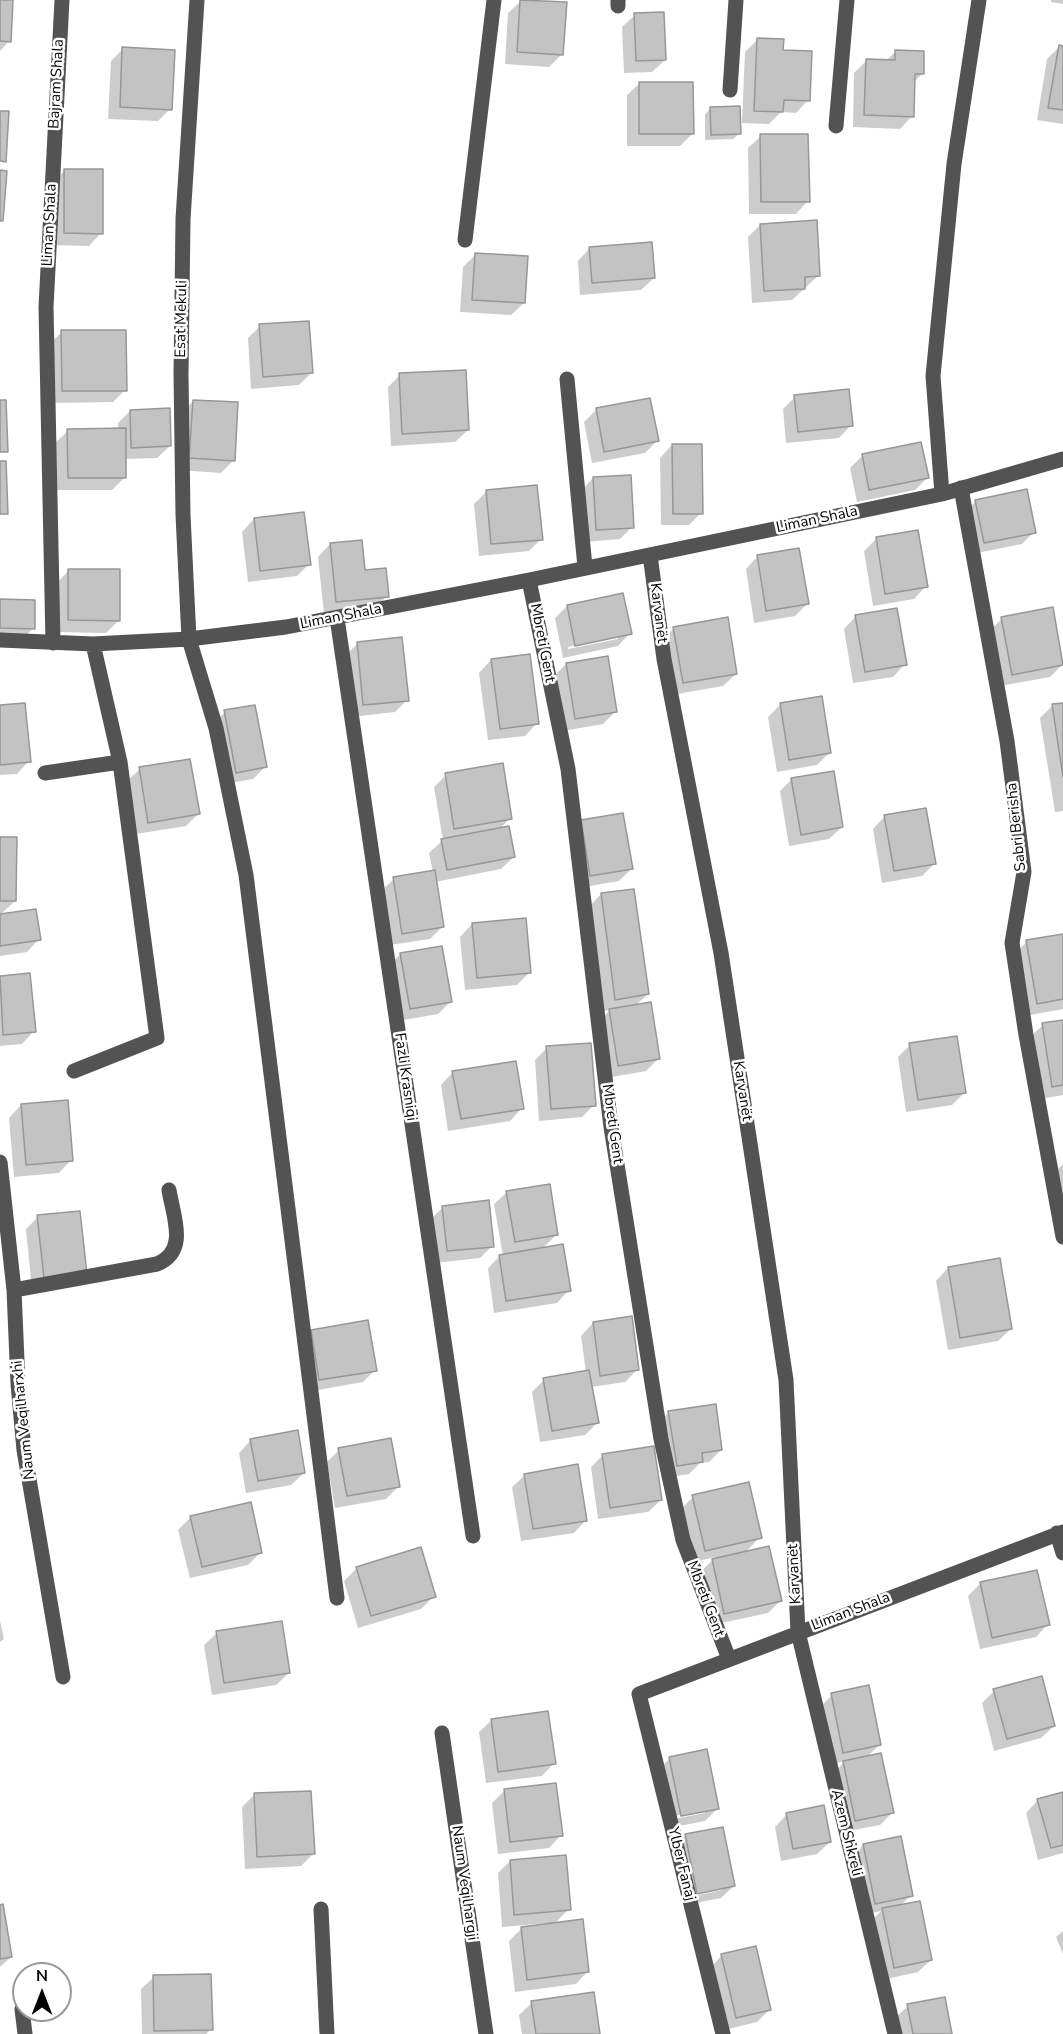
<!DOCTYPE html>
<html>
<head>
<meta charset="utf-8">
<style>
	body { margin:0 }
	#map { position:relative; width:1063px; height:2034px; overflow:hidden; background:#fff; font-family:"Nunito Sans",sans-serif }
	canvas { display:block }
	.north { position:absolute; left:12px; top:1962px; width:60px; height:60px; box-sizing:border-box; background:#fff; border:2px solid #999; border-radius:50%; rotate:0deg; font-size:16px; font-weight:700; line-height:24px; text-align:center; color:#000 }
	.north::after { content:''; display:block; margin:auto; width:21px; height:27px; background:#000; clip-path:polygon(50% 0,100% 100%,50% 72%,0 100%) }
</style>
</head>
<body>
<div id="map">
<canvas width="1063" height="2034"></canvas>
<div class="north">N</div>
</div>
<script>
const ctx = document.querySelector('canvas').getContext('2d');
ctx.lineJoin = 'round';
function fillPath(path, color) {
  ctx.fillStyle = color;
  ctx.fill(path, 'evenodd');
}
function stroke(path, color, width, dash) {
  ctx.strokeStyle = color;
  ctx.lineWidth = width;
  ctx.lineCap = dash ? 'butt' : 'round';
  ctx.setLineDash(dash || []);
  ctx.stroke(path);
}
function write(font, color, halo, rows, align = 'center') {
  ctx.font = font + ' "Nunito Sans",sans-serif';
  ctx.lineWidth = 5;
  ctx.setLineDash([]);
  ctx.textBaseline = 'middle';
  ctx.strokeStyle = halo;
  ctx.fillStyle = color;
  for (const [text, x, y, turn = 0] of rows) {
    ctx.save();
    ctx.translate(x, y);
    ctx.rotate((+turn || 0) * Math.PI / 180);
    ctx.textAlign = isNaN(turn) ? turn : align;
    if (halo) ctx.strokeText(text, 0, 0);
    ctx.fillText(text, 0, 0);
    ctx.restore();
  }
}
fillPath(new Path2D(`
	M 0,0 L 11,0 L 9,41 L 0,51 Z
	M 1051,0 L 1063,0 L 1063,4 L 1051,2 Z
	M 521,1 L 562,54 L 549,67 L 505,64 L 508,13 Z
	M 635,15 L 665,60 L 652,72 L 624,73 L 622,27 Z
	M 758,39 L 782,52 L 808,100 L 796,113 L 781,112 L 769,124 L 742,123 L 745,52 Z
	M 1059,47 L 1063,48 L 1063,124 L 1037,120 L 1047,59 Z
	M 123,49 L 170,109 L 158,121 L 108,119 L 111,61 Z
	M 895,52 L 922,74 L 913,83 L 912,116 L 900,129 L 853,127 L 854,73 L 867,60 L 886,61 Z
	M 640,83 L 692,134 L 680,146 L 627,146 L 627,95 Z
	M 711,108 L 739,134 L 733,139 L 705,140 L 705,114 Z
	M 761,136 L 808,201 L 796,214 L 749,214 L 748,148 Z
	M 65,170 L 101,233 L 89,246 L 52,245 L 53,183 Z
	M 760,225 L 819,275 L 792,300 L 752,303 L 748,237 Z
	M 590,248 L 654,278 L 641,290 L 580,295 L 578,261 Z
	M 476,254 L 524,303 L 511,315 L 460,312 L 463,267 Z
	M 260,326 L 311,373 L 299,385 L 251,389 L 248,338 Z
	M 62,332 L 125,390 L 113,402 L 50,403 L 49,344 Z
	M 400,375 L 468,430 L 455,442 L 391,446 L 388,387 Z
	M 795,397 L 851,425 L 839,438 L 786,443 L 783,409 Z
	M 649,400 L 657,441 L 645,453 L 592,463 L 584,422 L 596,410 Z
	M 193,401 L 234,460 L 221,473 L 178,470 L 181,414 Z
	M 130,411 L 170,446 L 157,458 L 124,459 L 125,477 L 112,490 L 56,490 L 55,443 L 68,431 L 118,430 L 118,423 Z
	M 672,445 L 701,513 L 689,525 L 661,525 L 660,458 Z
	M 863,455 L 927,478 L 915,490 L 857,502 L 850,468 Z
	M 593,478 L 632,527 L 620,539 L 584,542 L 581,491 Z
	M 487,491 L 541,539 L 529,551 L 479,556 L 474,504 Z
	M 976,501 L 1034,532 L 1022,544 L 972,554 L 964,514 Z
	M 254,519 L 309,564 L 297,576 L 248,582 L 242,532 Z
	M 876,539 L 926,586 L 914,599 L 873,606 L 864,551 Z
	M 330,544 L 363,572 L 387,596 L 375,608 L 324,614 L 318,557 Z
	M 758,556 L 807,604 L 795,616 L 754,623 L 746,569 Z
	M 69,570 L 118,621 L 106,633 L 56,632 L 57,583 Z
	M 0,600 L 33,628 L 21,641 L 0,640 Z
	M 567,606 L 630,633 L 618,646 L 563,658 L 555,618 ZM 618,635 L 618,639 L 568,649 L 568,647 Z
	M 856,616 L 905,664 L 893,677 L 853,683 L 844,629 Z
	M 1002,619 L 1063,664 L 1050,677 L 1000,686 L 989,631 Z
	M 674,628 L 736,674 L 723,686 L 671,695 L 661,641 Z
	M 357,644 L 407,700 L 395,712 L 351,717 L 345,656 Z
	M 491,660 L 537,723 L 525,736 L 488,740 L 479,673 Z
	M 566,664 L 616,711 L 603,724 L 563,731 L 554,676 Z
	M 1063,704 L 1063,811 L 1055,812 L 1040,718 L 1052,706 Z
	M 780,705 L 830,752 L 817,765 L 777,772 L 768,717 Z
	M 0,707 L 29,761 L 17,774 L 0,775 Z
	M 225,712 L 265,767 L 253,779 L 224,784 L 213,724 Z
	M 140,769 L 199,813 L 186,826 L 136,834 L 127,781 Z
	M 446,775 L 510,818 L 499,830 L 514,857 L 501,869 L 435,882 L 443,926 L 430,939 L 390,945 L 381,891 L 394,879 L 433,872 L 429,853 L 443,840 L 434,787 Z
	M 792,779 L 842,827 L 829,839 L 789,846 L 780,791 Z
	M 622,815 L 631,869 L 619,881 L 578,888 L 569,834 Z
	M 885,816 L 934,864 L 922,876 L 882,883 L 873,829 Z
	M 0,838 L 15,901 L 2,913 L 0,913 Z
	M 601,894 L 648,994 L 635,1006 L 659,1058 L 646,1071 L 606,1078 L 597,1023 L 610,1010 L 603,1011 L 589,907 Z
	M 0,916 L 39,939 L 27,952 L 0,956 Z
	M 472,924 L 529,973 L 517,985 L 465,990 L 460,937 Z
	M 1063,935 L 1063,1009 L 1025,1016 L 1014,954 L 1027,942 Z
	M 401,954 L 450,1002 L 438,1014 L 398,1021 L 388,966 Z
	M 29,974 L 34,1031 L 22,1044 L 0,1046 L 0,977 Z
	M 1063,1021 L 1063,1095 L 1040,1099 L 1030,1037 L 1043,1025 Z
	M 910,1045 L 964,1093 L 952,1105 L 906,1112 L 898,1057 Z
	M 547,1048 L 594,1105 L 582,1117 L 539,1121 L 535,1060 Z
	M 453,1072 L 522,1108 L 510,1121 L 448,1131 L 441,1085 Z
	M 21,1105 L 71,1160 L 59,1173 L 14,1177 L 9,1118 Z
	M 1063,1164 L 1063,1233 L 1054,1173 Z
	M 507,1192 L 556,1235 L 542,1249 L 569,1290 L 557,1303 L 494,1313 L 488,1268 L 500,1256 L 503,1256 L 494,1204 Z
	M 443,1207 L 492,1246 L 480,1258 L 435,1263 L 430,1220 Z
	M 38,1217 L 85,1274 L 32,1290 L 26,1229 Z
	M 948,1268 L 1011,1329 L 998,1341 L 948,1350 L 936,1281 Z
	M 593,1323 L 637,1370 L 625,1382 L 591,1387 L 598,1422 L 585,1435 L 540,1442 L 532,1392 L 544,1380 L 586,1372 L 581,1336 Z
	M 312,1331 L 375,1370 L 363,1382 L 307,1392 L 300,1344 Z
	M 669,1412 L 721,1450 L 709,1462 L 700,1463 L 689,1474 L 665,1478 L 657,1425 Z
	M 251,1440 L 304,1473 L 291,1485 L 246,1493 L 239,1453 Z
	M 339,1450 L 398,1487 L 386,1499 L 335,1508 L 327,1462 Z
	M 603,1455 L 661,1500 L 648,1512 L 598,1519 L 591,1467 Z
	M 525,1475 L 586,1520 L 574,1533 L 521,1541 L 512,1487 Z
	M 693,1497 L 760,1537 L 745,1553 L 780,1601 L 768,1613 L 712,1625 L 700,1572 L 716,1557 L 693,1562 L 681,1509 Z
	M 190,1518 L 261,1552 L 248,1565 L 190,1578 L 178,1530 Z
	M 357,1568 L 434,1596 L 421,1609 L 358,1628 L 344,1581 Z
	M 981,1583 L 1048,1624 L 1036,1637 L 980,1649 L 968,1596 Z
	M 0,1621 L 4,1639 L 0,1642 Z
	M 217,1633 L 289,1673 L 276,1685 L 212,1695 L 204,1645 Z
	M 994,1691 L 1054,1726 L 1041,1738 L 994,1751 L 982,1703 Z
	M 832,1695 L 880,1744 L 866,1758 L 892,1813 L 880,1825 L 843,1832 L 832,1775 L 845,1761 L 831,1764 L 820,1707 Z
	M 492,1720 L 554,1763 L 542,1776 L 486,1783 L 479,1732 Z
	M 670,1758 L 718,1808 L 705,1821 L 669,1828 L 658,1770 ZM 705,1810 L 705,1813 L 674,1819 L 674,1816 Z
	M 504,1791 L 561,1835 L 549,1848 L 498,1854 L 492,1803 Z
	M 1063,1794 L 1063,1853 L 1038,1860 L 1026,1813 L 1038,1800 Z
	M 254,1795 L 313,1854 L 301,1866 L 245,1869 L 242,1807 Z
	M 787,1814 L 830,1842 L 817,1854 L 781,1861 L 775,1827 Z
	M 686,1836 L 734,1886 L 721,1898 L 685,1905 L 674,1848 ZM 722,1887 L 722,1890 L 690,1897 L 690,1894 Z
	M 863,1845 L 911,1895 L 900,1906 L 931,1960 L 918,1972 L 882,1980 L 870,1922 L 881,1911 L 863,1915 L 851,1858 Z
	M 510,1861 L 569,1909 L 554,1924 L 588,1971 L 576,1984 L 515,1992 L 509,1941 L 521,1929 L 548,1925 L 548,1923 L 502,1927 L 498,1873 Z
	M 0,1906 L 11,1957 L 0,1967 Z
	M 1063,1931 L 1063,1954 L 1056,1937 Z
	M 722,1955 L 769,2010 L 757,2022 L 724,2030 L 710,1968 Z
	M 154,1977 L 211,2029 L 206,2034 L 142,2034 L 141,1989 Z
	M 532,2003 L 599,2034 L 522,2034 L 519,2015 Z
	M 908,2006 L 951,2034 L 899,2034 L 895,2018 Z`), '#0003');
const building = new Path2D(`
	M 0,0 L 13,0 L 11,42 L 0,41 Z
	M 520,0 L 567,2 L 563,55 L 517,52 Z
	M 664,12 L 666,60 L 636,61 L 634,13 Z
	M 757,38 L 784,39 L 783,50 L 812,51 L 810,101 L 784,100 L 783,112 L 754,111 Z
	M 1059,45 L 1063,46 L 1063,110 L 1048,108 Z
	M 122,47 L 175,50 L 172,110 L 120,107 Z
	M 895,50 L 924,51 L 924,74 L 915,74 L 914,117 L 864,115 L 866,59 L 895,60 Z
	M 639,82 L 693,82 L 694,134 L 639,134 Z
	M 740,106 L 741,134 L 711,135 L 710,107 Z
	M 0,111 L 9,111 L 6,162 L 0,161 Z
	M 760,134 L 808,134 L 810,202 L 761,202 Z
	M 64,169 L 103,169 L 103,234 L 64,233 Z
	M 0,170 L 7,171 L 3,221 L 0,221 Z
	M 817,220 L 820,276 L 805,277 L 805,289 L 764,291 L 760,224 Z
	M 652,242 L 655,278 L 592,283 L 589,247 Z
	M 475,253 L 528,256 L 525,303 L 472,300 Z
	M 309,321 L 313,373 L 263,377 L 259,324 Z
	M 61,330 L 126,330 L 127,391 L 62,391 Z
	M 466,370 L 469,430 L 402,434 L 399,373 Z
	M 849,389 L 853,426 L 798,432 L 794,395 Z
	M 650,398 L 659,441 L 604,452 L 596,408 Z
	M 0,400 L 6,400 L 8,452 L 0,452 Z
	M 193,400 L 238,402 L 235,461 L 189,458 Z
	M 170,408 L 171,446 L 131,448 L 130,410 Z
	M 126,428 L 126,478 L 68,478 L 67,429 Z
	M 921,442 L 929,478 L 869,490 L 862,454 Z
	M 672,444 L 702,444 L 703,514 L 673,514 Z
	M 0,461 L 6,461 L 8,514 L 0,514 Z
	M 631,475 L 634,528 L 596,530 L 593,477 Z
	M 537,485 L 543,540 L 491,544 L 486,490 Z
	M 1027,489 L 1036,533 L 984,543 L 975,500 Z
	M 304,512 L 311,565 L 260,571 L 254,518 Z
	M 918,530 L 928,587 L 885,594 L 876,537 Z
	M 362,540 L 365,570 L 386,568 L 389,597 L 336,602 L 330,543 Z
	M 799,548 L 809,604 L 766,611 L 757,555 Z
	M 68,569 L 120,569 L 120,621 L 68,620 Z
	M 623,593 L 632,634 L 575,646 L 567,605 Z
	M 0,599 L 35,600 L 35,629 L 0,628 Z
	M 1053,607 L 1063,665 L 1012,675 L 1001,617 Z
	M 897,608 L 907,665 L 865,672 L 855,615 Z
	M 728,617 L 737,674 L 683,683 L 673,627 Z
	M 402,637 L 409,701 L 363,705 L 357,642 Z
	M 530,654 L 539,724 L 500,729 L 491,659 Z
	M 608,656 L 617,712 L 575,719 L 566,663 Z
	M 822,696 L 831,753 L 789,760 L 780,703 Z
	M 25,703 L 31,762 L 0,765 L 0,705 Z
	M 1063,703 L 1063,777 L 1052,704 Z
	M 255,705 L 267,767 L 236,773 L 224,710 Z
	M 190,759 L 200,814 L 148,823 L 139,767 Z
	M 503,763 L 512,819 L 454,829 L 445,773 Z
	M 834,771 L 843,827 L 801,835 L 791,778 Z
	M 926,808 L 936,864 L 894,871 L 884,815 Z
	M 623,813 L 633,869 L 590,876 L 581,820 Z
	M 509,826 L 515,857 L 447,870 L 441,839 Z
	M 0,837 L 17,837 L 16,901 L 0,901 Z
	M 435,870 L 444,927 L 402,934 L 393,877 Z
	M 634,889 L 649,994 L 615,1000 L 601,893 Z
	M 36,909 L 41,940 L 0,946 L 0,914 Z
	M 526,918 L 531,973 L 477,978 L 472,923 Z
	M 1063,934 L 1063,999 L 1037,1004 L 1026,940 Z
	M 442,946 L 452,1002 L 410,1009 L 400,953 Z
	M 30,973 L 36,1032 L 3,1035 L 0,976 Z
	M 651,1002 L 660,1059 L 618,1066 L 609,1009 Z
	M 1063,1020 L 1063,1085 L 1052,1087 L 1042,1023 Z
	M 957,1036 L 966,1093 L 918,1100 L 909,1043 Z
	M 591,1043 L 596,1106 L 551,1109 L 546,1046 Z
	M 516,1061 L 524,1109 L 461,1119 L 452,1071 Z
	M 68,1100 L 73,1161 L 26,1165 L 21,1104 Z
	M 550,1184 L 558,1235 L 515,1242 L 506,1191 Z
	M 489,1200 L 494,1247 L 447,1251 L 442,1206 Z
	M 80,1211 L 87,1274 L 44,1278 L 37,1215 Z
	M 563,1244 L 571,1291 L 506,1301 L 499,1255 Z
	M 1000,1258 L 1012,1329 L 960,1338 L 948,1267 Z
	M 632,1316 L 639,1370 L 600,1376 L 593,1322 Z
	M 368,1320 L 377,1371 L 319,1380 L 311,1330 Z
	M 589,1370 L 599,1423 L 552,1431 L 543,1378 Z
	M 716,1404 L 722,1450 L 702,1453 L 703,1462 L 677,1466 L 668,1411 Z
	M 298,1430 L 305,1473 L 258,1481 L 250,1439 Z
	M 391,1438 L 400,1487 L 347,1496 L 338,1448 Z
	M 654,1446 L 662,1500 L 610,1508 L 602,1454 Z
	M 578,1464 L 587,1521 L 533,1529 L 524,1474 Z
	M 749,1482 L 762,1538 L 705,1551 L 692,1495 Z
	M 251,1502 L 262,1553 L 202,1567 L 190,1516 Z
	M 769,1546 L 782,1601 L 724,1614 L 712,1559 Z
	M 421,1547 L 436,1597 L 371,1616 L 356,1567 Z
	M 1037,1570 L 1050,1625 L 992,1638 L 980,1582 Z
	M 282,1621 L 290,1673 L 224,1683 L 216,1631 Z
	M 1042,1676 L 1055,1726 L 1007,1739 L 993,1689 Z
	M 869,1685 L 881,1745 L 843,1753 L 831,1693 Z
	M 548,1711 L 556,1764 L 498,1772 L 491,1719 Z
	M 707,1749 L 719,1809 L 681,1816 L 669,1757 Z
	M 881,1753 L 894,1813 L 855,1821 L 843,1761 Z
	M 556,1783 L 563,1836 L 510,1842 L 504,1789 Z
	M 311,1791 L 315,1854 L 257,1857 L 254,1793 Z
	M 1063,1792 L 1063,1845 L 1051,1848 L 1037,1799 Z
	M 824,1805 L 831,1842 L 793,1849 L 786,1813 Z
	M 723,1827 L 735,1886 L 697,1894 L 685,1834 Z
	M 901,1836 L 913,1896 L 875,1904 L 863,1844 Z
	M 566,1855 L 571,1910 L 514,1915 L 510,1860 Z
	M 920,1901 L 932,1960 L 894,1968 L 882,1908 Z
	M 3,1904 L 12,1957 L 0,1959 L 0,1905 Z
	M 583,1919 L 589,1972 L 527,1980 L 521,1927 Z
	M 756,1946 L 771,2010 L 736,2018 L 721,1954 Z
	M 211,1974 L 213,2030 L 154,2031 L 153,1975 Z
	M 594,1992 L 600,2034 L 536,2034 L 531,2001 Z
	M 945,1997 L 952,2034 L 913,2034 L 907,2004 Z`);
fillPath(building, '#c3c3c3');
stroke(building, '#979797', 1.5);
stroke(new Path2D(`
	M 197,0 L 183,219 L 181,375 L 183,515 L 189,639 L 216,728 L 246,875 L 337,1598
	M 618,6 L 618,0
	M 730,90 L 736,0
	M 836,126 L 847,0
	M 465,240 L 494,0
	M 567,379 L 585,567
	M 961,488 L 1007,741 L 1024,872 L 1012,943 L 1026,1035 L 1063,1237
	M 942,494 L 933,376 L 954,164 L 979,0
	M 650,555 L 664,659 L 721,953 L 786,1380 L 798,1632 L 895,2034
	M 529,580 L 568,769 L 611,1127 L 661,1439 L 683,1540 L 729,1659
	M 337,618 L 473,1536
	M 0,640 L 93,644 L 189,639 L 286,627 L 529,580 L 942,494 L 1063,459
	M 53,643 L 46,307 L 62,0
	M 45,773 L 120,762
	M 74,1071 L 157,1038 L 120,762 L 93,644
	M 0,1162 L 14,1290 L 18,1384 L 24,1450 L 63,1677
	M 14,1290 L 157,1264 C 189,1251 173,1216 169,1190
	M 1057,1533 L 1063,1553
	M 442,1733 L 486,2034
	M 321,1909 L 327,2034
	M 22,2009 L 25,2034
	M 723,2034 L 639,1694 L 1063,1532`), '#535353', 15);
write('15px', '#000', '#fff', [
	["Bajram Shala",57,84,-87],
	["Liman Shala",50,225,-87],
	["Esat Mekuli",182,319,-89],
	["Liman Shala",817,520,-12],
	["Karvanët",658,613,83],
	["Liman Shala",341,617,-11],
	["Mbreti Gent",542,643,79],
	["Sabri Berisha",1017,827,-96],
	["Fazli Krasniqi",405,1077,82],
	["Karvanët",742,1091,81],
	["Mbreti Gent",612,1124,82],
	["Naum Veqilharxhi",24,1420,-96],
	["Karvanët",795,1574,-93],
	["Mbreti Gent",705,1599,69],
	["Liman Shala",851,1612,-21],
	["Azem Shkreli",846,1833,76],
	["Ylber Fanaj",681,1864,76],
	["Naum Veqilhargji",464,1883,82]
]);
</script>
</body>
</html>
